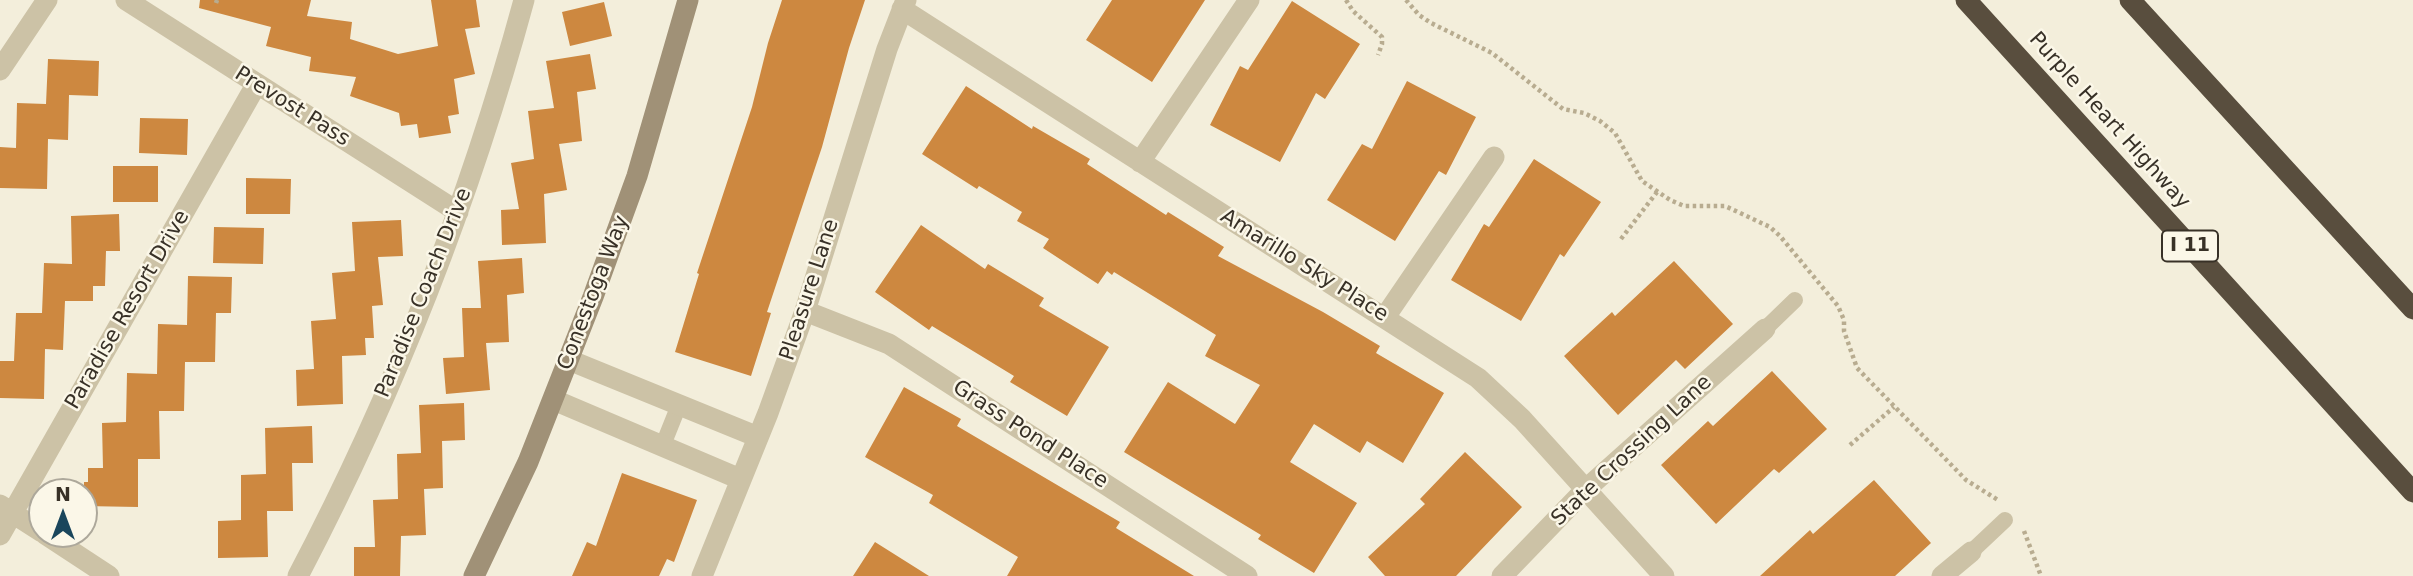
<!DOCTYPE html>
<html>
<head>
<meta charset="utf-8">
<style>
	body { margin:0 }
	#map { position:relative; width:2413px; height:576px; overflow:hidden; background:#f3eedb; font-family:"DejaVu Sans",sans-serif }
	canvas { display:block }
	.north { position:absolute; left:28px; top:478px; width:70px; height:70px; box-sizing:border-box; background:#fbf7e8; border:2px solid #ada89b; border-radius:50%; rotate:0deg; font-size:19px; font-weight:700; line-height:28px; text-align:center; color:#383127 }
	.north::after { content:''; display:block; margin:auto; width:24px; height:32px; background:#1a465c; clip-path:polygon(50% 0,100% 100%,50% 72%,0 100%) }
</style>
</head>
<body>
<div id="map">
<canvas width="2413" height="576"></canvas>
<div class="north">N</div>
</div>
<script>
const ctx = document.querySelector('canvas').getContext('2d');
ctx.lineJoin = 'round';
function fillPath(path, color) {
  ctx.fillStyle = color;
  ctx.fill(path, 'evenodd');
}
function stroke(path, color, width, dash) {
  ctx.strokeStyle = color;
  ctx.lineWidth = width;
  ctx.lineCap = dash ? 'butt' : 'round';
  ctx.setLineDash(dash || []);
  ctx.stroke(path);
}
function write(font, color, halo, rows, align = 'center') {
  ctx.font = font + ' "DejaVu Sans",sans-serif';
  ctx.lineWidth = 5;
  ctx.setLineDash([]);
  ctx.textBaseline = 'middle';
  ctx.strokeStyle = halo;
  ctx.fillStyle = color;
  for (const [text, x, y, turn = 0] of rows) {
    ctx.save();
    ctx.translate(x, y);
    ctx.rotate((+turn || 0) * Math.PI / 180);
    ctx.textAlign = isNaN(turn) ? turn : align;
    if (halo) ctx.strokeText(text, 0, 0);
    ctx.fillText(text, 0, 0);
    ctx.restore();
  }
}
fillPath(new Path2D(`
	M 200,0 L 311,0 L 307,16 L 352,22 L 350,39 L 398,54 L 438,46 L 431,0 L 476,0 L 480,27 L 465,29 L 475,74 L 454,79 L 459,114 L 448,116 L 451,133 L 419,138 L 417,124 L 401,126 L 399,113 L 350,96 L 356,77 L 309,71 L 311,57 L 266,46 L 271,27 L 199,8 Z
	M 782,0 L 865,0 L 849,48 L 822,147 L 767,312 L 771,313 L 751,376 L 675,352 L 699,274 L 697,273 L 752,107 L 768,43 Z
	M 1112,0 L 1205,0 L 1152,82 L 1086,40 Z
	M 1292,1 L 1360,44 L 1325,99 L 1316,93 L 1280,162 L 1210,125 L 1240,66 L 1248,70 Z
	M 604,2 L 612,36 L 570,46 L 562,12 Z
	M 590,54 L 596,89 L 577,92 L 582,141 L 559,144 L 567,190 L 544,194 L 546,243 L 502,245 L 501,210 L 519,209 L 511,163 L 534,159 L 528,111 L 554,108 L 546,61 Z
	M 48,59 L 99,61 L 98,96 L 69,95 L 68,140 L 48,139 L 47,189 L 0,188 L 0,147 L 16,148 L 17,103 L 46,104 Z
	M 1407,81 L 1476,117 L 1446,175 L 1439,171 L 1395,241 L 1327,200 L 1362,144 L 1372,149 Z
	M 966,86 L 1032,129 L 1033,126 L 1090,159 L 1087,164 L 1166,215 L 1168,212 L 1224,247 L 1218,256 L 1323,312 L 1380,346 L 1376,353 L 1444,393 L 1403,463 L 1367,441 L 1360,453 L 1314,424 L 1290,462 L 1357,503 L 1314,573 L 1258,539 L 1261,535 L 1124,452 L 1168,382 L 1235,424 L 1260,385 L 1205,356 L 1216,335 L 1114,272 L 1112,275 L 1107,271 L 1098,284 L 1043,248 L 1049,239 L 1017,221 L 1022,212 L 979,186 L 977,189 L 922,154 Z
	M 140,118 L 188,119 L 187,155 L 139,153 Z
	M 1534,159 L 1601,202 L 1564,257 L 1560,254 L 1521,321 L 1451,280 L 1484,224 L 1489,227 Z
	M 113,166 L 158,166 L 158,202 L 113,202 Z
	M 246,178 L 291,179 L 290,214 L 246,214 Z
	M 119,214 L 120,251 L 106,251 L 105,286 L 93,286 L 93,301 L 65,301 L 63,350 L 45,349 L 44,399 L 0,398 L 0,361 L 14,361 L 16,313 L 42,313 L 44,263 L 72,264 L 71,216 Z
	M 401,220 L 403,256 L 378,257 L 383,305 L 372,306 L 374,338 L 365,338 L 366,355 L 342,356 L 343,404 L 297,406 L 296,370 L 314,369 L 311,321 L 336,319 L 332,273 L 355,271 L 352,222 Z
	M 921,225 L 985,269 L 988,264 L 1044,298 L 1039,306 L 1109,347 L 1067,416 L 1010,382 L 1014,376 L 932,326 L 929,330 L 875,292 Z
	M 214,227 L 264,228 L 263,264 L 213,263 Z
	M 522,258 L 524,293 L 507,295 L 509,342 L 486,343 L 490,390 L 446,394 L 443,358 L 464,357 L 462,308 L 481,308 L 478,261 Z
	M 1674,261 L 1733,324 L 1685,369 L 1676,360 L 1618,415 L 1564,356 L 1612,312 L 1615,316 Z
	M 188,276 L 232,277 L 231,313 L 216,313 L 215,362 L 185,362 L 184,411 L 159,411 L 160,459 L 138,459 L 138,507 L 84,506 L 84,482 L 88,482 L 88,468 L 103,468 L 102,423 L 126,422 L 127,373 L 157,374 L 158,324 L 187,325 Z
	M 1772,371 L 1827,429 L 1779,473 L 1774,469 L 1716,524 L 1661,465 L 1708,421 L 1713,426 Z
	M 904,387 L 961,419 L 957,426 L 1120,522 L 1116,528 L 1194,576 L 1007,576 L 1018,557 L 929,503 L 933,495 L 865,457 Z
	M 464,403 L 465,440 L 442,441 L 443,488 L 424,489 L 426,535 L 401,536 L 400,576 L 354,576 L 354,547 L 375,547 L 373,500 L 398,499 L 397,454 L 421,453 L 419,405 Z
	M 312,426 L 313,463 L 292,463 L 293,511 L 267,511 L 268,557 L 218,558 L 218,521 L 241,520 L 241,475 L 266,474 L 265,428 Z
	M 1465,452 L 1522,507 L 1456,576 L 1385,576 L 1368,557 L 1425,504 L 1420,499 Z
	M 622,473 L 697,500 L 674,562 L 667,559 L 659,576 L 572,576 L 587,542 L 596,546 Z
	M 1874,480 L 1931,543 L 1895,576 L 1760,576 L 1810,530 L 1813,534 Z
	M 875,542 L 929,576 L 853,576 Z`), '#cd8840');
stroke(new Path2D(`
	M 1346,0 L 1353,11 L 1382,37 L 1382,44 L 1378,55
	M 1406,0 L 1419,15 L 1431,23 L 1492,53 L 1563,109 L 1584,113 L 1600,121 L 1615,133 L 1642,181 L 1670,200 L 1684,206 L 1725,206 L 1770,227 L 1780,236 L 1838,306 L 1844,320 L 1844,331 L 1857,368 L 1966,480 L 1998,500
	M 216,3 L 217,0
	M 1621,239 L 1657,192
	M 1850,445 L 1894,407
	M 2024,531 L 2041,576`), '#b8ac90', 4.5, [3.5, 3.5]);
stroke(new Path2D(`
	M 1765,329 L 1795,300
	M 663,445 L 679,405
	M 1971,552 L 2005,520`), '#ccc2a6', 16);
stroke(new Path2D(`
	M 126,0 L 458,212
	M 902,9 L 1478,378 L 1522,419 L 1664,576
	M 0,70 L 47,0
	M 1140,162 L 1249,0
	M 805,311 L 889,344 L 1247,576
	M 1385,317 L 1494,157
	M 569,360 L 758,437
	M 554,400 L 740,479
	M 0,505 L 42,532
	M 45,534 L 109,576
	M 0,535 L 256,85
	M 298,576 C 394,393 470,199 524,0
	M 702,576 L 768,413 L 805,311 L 887,49 L 906,0
	M 1502,576 L 1585,490 L 1765,329
	M 1942,576 L 1971,552`), '#ccc2a6', 21);
stroke(new Path2D(`
	M 474,576 L 528,462 L 593,297 L 637,176 L 688,0`), '#a09177', 21);
stroke(new Path2D(`
	M 1966,0 L 2413,492
	M 2130,0 L 2413,309`), '#594e3e', 21);
for (const [x, y, w] of [
	[2190,246,56]
]) {
  const box = new Path2D();
  box.roundRect(x - w / 2, y - 15.5, w, 31, 5);
  ctx.fillStyle = '#fbf7e8';
  ctx.fill(box);
  stroke(box, '#383127', 2);
}
write('bold 19px', '#383127', null, [
	["I 11",2190,246]
]);
write('21px', '#383127', '#fbf7e8', [
	["Prevost Pass",292,107,32],
	["Purple Heart Highway",2109,121,48],
	["Amarillo Sky Place",1304,266,32],
	["Pleasure Lane",810,290,-72],
	["Paradise Coach Drive",424,293,-68],
	["Conestoga Way",594,293,-69],
	["Paradise Resort Drive",128,310,-60],
	["Grass Pond Place",1030,435,33],
	["State Crossing Lane",1632,451,-43]
]);
</script>
</body>
</html>
